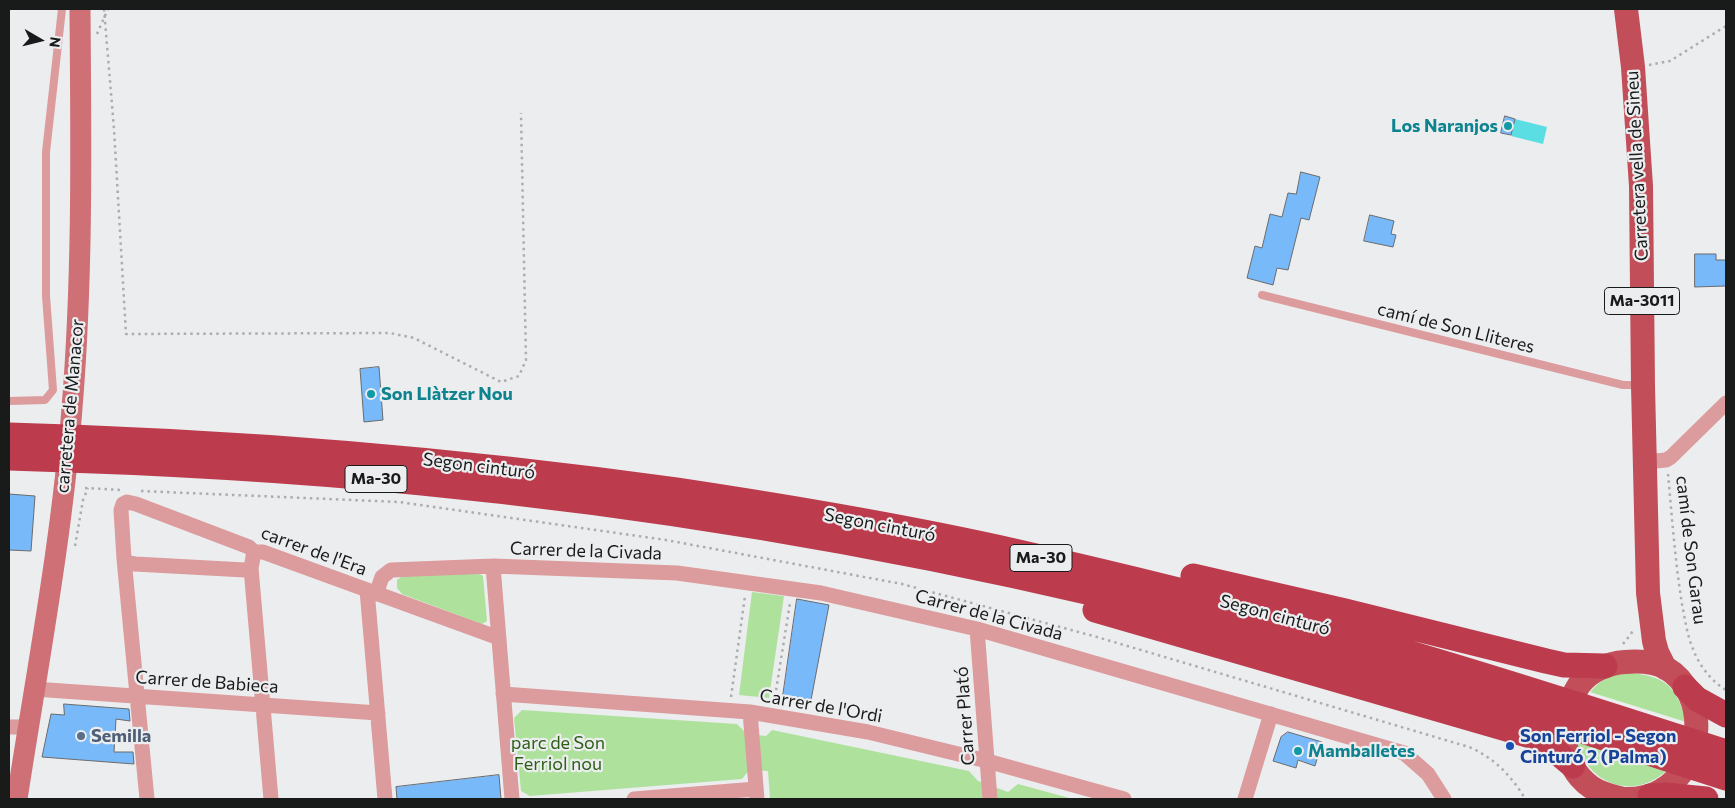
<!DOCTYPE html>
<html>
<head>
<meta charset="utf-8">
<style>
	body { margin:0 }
	#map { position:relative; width:1735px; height:808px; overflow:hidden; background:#ebedef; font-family:Commissioner,sans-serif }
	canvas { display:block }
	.frame { position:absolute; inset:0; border:10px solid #191a1a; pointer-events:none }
	.north { position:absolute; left:15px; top:15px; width:50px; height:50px; -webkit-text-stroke:4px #ebedef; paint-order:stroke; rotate:98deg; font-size:14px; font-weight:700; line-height:20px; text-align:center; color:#191a1a }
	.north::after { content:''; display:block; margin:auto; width:18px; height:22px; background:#191a1a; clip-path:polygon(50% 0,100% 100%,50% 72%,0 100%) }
</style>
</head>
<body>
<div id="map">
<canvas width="1735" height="808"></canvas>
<div class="frame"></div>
<div class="north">N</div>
</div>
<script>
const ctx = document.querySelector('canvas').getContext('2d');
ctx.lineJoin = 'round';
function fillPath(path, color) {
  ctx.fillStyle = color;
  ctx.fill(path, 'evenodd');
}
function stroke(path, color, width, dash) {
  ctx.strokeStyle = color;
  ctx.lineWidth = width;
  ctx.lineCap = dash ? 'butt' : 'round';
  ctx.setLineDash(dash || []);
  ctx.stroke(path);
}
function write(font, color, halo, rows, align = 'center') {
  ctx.font = font + ' Commissioner,sans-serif';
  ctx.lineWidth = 4.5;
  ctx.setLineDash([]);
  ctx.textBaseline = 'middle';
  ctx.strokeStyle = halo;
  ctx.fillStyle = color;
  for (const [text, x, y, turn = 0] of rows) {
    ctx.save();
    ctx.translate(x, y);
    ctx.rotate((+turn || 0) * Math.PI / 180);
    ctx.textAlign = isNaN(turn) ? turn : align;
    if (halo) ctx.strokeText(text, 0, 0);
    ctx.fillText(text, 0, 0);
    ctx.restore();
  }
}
fillPath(new Path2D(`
	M 477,572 L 483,576 L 487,621 L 482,624 L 402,594 L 397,588 L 397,580 L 404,575 Z
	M 752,592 L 784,596 L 769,698 L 739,695 Z
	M 1620,672 C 1661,675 1676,681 1686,722 L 1590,692 C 1599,682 1607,677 1620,672 Z
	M 522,710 L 737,724 L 747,734 L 766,736 L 772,730 L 969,771 L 978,781 L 1008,792 L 1018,784 L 1073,799 L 770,799 L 768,771 L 749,770 L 742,779 L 530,796 L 521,791 L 514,718 Z
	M 1576,741 L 1667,770 C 1634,802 1587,784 1576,741 Z`), '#aee29c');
fillPath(new Path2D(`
	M 1515,119 L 1547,127 L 1543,144 L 1511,136 Z`), '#5adee4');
const building = new Path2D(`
	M 1505,116 L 1515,119 L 1511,135 L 1501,133 Z
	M 1301,172 L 1320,177 L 1309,220 L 1301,218 L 1288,270 L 1277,268 L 1273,285 L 1247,278 L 1255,246 L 1262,248 L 1270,214 L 1282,217 L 1288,193 L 1296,194 Z
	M 1370,215 L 1394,221 L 1391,234 L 1396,235 L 1393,247 L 1364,241 Z
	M 1695,254 L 1716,254 L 1716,260 L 1726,260 L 1726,286 L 1695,287 Z
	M 379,367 L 383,420 L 364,422 L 360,369 Z
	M 9,494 L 35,496 L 31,551 L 9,550 Z
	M 797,599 L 829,605 L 811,700 L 783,696 Z
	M 64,704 L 129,709 L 130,721 L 116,719 L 114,752 L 133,752 L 134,764 L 42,757 L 51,714 L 64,715 Z
	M 1288,732 L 1322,742 L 1315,766 L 1298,760 L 1296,768 L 1273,761 L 1281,737 Z
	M 499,775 L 501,799 L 397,799 L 396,787 Z`);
fillPath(building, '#78b9fa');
stroke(building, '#6a6b6d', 1);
stroke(new Path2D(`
	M 104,9 L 114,129 L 126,334 L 390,333 L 414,338 L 501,382 L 519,376 L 526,360 L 521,113
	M 97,34 L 108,9
	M 1649,65 L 1670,61 L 1726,26
	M 1668,474 C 1672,517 1675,561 1682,604 C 1685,619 1687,635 1693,649 C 1699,665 1711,681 1726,690
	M 85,488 L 121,490
	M 141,491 L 399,502 L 666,540 L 902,584 L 1097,637 L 1469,747 C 1493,757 1512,776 1525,799
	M 75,546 L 83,500 L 88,488
	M 1623,644 L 1631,634 L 1634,628
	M 731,697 L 745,596
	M 774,703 L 790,603`), '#abadae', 2.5, [2.5, 4]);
stroke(new Path2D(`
	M 1262,295 L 1623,385 L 1640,385
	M 9,401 L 45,400 L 53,390 L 46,296 L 46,152 L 62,9`), '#dc9b9c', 8);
stroke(new Path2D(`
	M 1645,462 L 1666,460 L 1671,457 L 1726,403
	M 254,552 L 251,568 L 271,799
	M 124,559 L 129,563 L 135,564 L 245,570 L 251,568
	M 493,566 L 512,799
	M 367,590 L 385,799
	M 376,594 L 382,577 L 391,570 L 493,566 L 677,573 L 821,593 L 977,629 L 1404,753 L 1428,774 L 1444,799
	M 977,629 L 990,799
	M 34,689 L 378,713
	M 503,694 L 750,712 L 868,732 L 987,761 L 1124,799
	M 750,712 L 757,799
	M 9,727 L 28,727
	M 147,799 L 124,559 L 121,510 L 123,504 L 127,502 L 136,504 L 249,547 L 254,552 L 263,552 L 499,638
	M 634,799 L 756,789
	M 1245,799 L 1271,714`), '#dc9b9c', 15);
stroke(new Path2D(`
	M 17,799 C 37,669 62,539 72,408 C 83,275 81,142 80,9`), '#ce7075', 21);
stroke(new Path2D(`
	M 1626,9 L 1633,67 L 1641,186 L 1643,386 L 1648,593 L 1654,641 L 1657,652 L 1665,668
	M 1623,799 C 1612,796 1601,794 1591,787 C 1558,764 1559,716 1579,685 C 1589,671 1608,663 1625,662 C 1638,661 1654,661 1666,668 C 1710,694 1704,766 1662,790 C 1651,797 1639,799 1626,799`), '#c24e59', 24);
stroke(new Path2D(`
	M 9,435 C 232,441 454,459 676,490 C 789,507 903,526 1014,551 C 1120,575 1226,601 1330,630 C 1463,667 1595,710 1726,752
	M 9,458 C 147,462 285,469 422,483 C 650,505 877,543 1100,595 C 1246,630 1391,670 1534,715 C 1598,736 1662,758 1726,778
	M 1193,576 L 1345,611 L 1546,661 L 1564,665 L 1605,666
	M 1095,610 L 1534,737 L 1548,745 L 1573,766
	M 1685,687 L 1697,699 L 1726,715
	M 1650,796 L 1665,795 L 1706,799`), '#bc3c4d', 25);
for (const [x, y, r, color] of [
	[1508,126,5,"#0f9aa8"],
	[371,394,5,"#0f9aa8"],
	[81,736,5,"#5c6f8a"],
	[1510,746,5,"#1a4fb4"],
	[1298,751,5,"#0f9aa8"]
]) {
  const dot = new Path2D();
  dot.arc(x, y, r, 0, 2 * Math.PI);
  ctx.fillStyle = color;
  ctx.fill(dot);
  stroke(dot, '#ebedef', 2);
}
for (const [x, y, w] of [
	[1642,301,75],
	[376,479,62],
	[1041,558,62]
]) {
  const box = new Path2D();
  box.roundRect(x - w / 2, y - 13.5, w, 27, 4);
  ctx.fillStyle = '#ebedef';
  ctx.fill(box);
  stroke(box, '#191a1a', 1);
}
write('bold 16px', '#191a1a', null, [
	["Ma-3011",1642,301],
	["Ma-30",376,479],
	["Ma-30",1041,558]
]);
write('bold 18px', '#0d838f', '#ebedef', [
	["Los Naranjos",1498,126,"right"],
	["Son Llàtzer Nou",381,394],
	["Mamballetes",1308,751]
], 'left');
write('18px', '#191a1a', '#ebedef', [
	["Carretera vella de Sineu",1637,166,-93],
	["camí de Son Lliteres",1456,328,14],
	["carretera de Manacor",70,406,-85],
	["Segon cinturó",479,466,7],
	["Segon cinturó",880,525,11],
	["camí de Son Garau",1691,550,83],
	["carrer de l'Era",314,551,20],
	["Carrer de la Civada",586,551,2],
	["Carrer de la Civada",989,615,15],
	["Segon cinturó",1275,615,15],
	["Carrer de Babieca",207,682,4],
	["Carrer de l'Ordi",821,706,10],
	["Carrer Plató",965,716,-94]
]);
write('bold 18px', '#4e5e75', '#ebedef', [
	["Semilla",91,736]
], 'left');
write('bold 18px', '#164399', '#ebedef', [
	["Son Ferriol - Segon",1520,736],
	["Cinturó 2 (Palma)",1520,757]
], 'left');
write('18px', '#2c5e16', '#ebedef', [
	["parc de Son",558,743],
	["Ferriol nou",558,764]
]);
</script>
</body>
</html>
